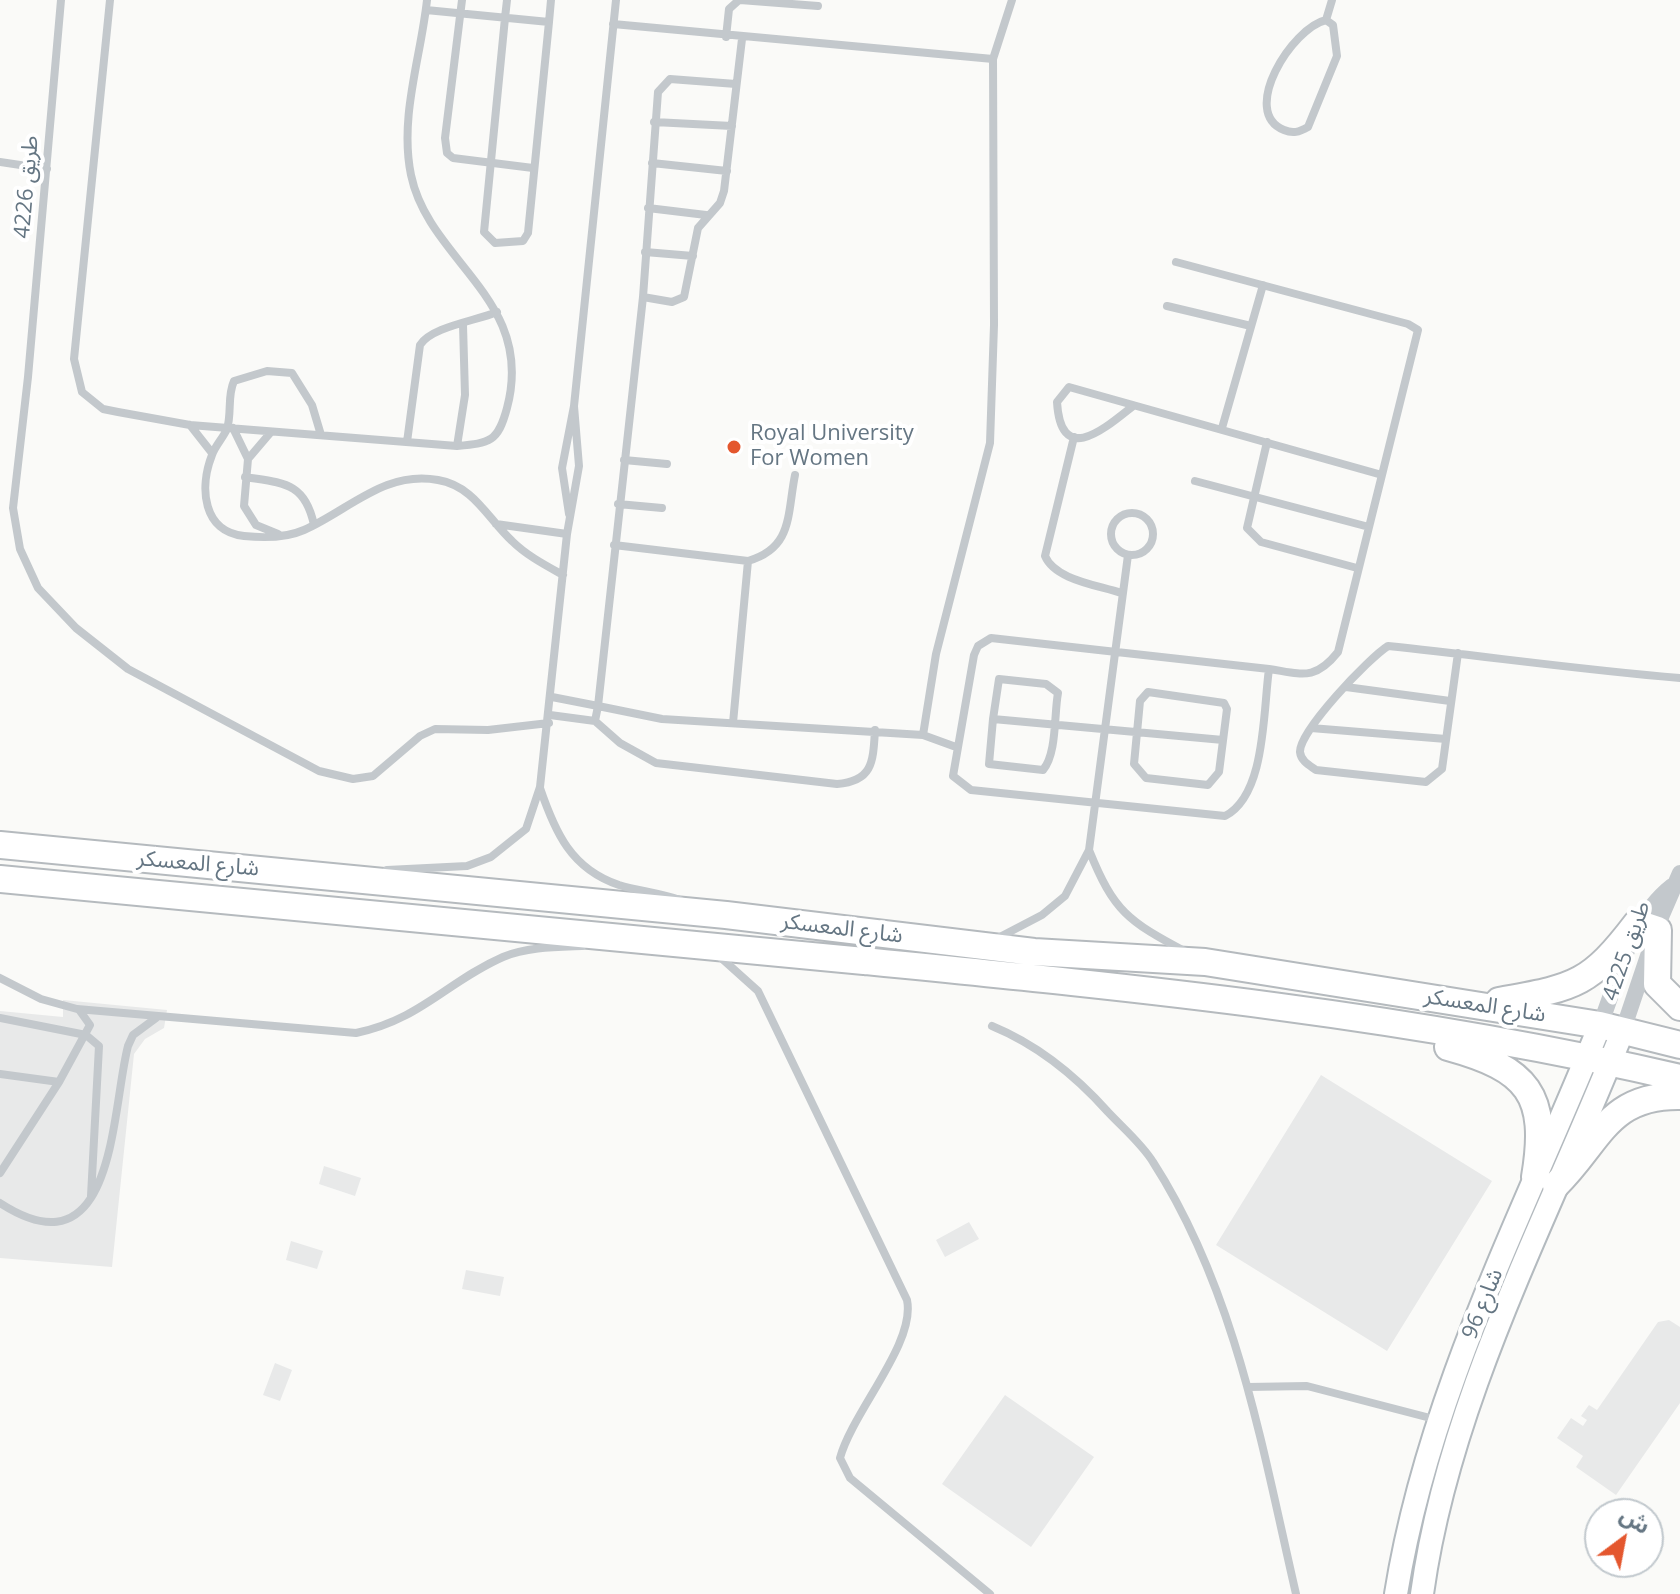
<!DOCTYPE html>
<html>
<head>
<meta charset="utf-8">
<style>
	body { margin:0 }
	#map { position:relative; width:1680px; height:1594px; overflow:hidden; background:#fafaf8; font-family:"Open Sans","Noto Sans Arabic",sans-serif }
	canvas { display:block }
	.north { position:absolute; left:1584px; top:1498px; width:80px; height:80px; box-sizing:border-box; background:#fff; border:2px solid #c1c8cd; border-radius:50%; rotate:32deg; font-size:22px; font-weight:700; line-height:32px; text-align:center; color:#657683 }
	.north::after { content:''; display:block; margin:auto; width:28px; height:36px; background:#e4572e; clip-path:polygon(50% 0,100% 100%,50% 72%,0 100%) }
</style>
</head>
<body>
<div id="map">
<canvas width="1680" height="1594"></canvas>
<div class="north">ش</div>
</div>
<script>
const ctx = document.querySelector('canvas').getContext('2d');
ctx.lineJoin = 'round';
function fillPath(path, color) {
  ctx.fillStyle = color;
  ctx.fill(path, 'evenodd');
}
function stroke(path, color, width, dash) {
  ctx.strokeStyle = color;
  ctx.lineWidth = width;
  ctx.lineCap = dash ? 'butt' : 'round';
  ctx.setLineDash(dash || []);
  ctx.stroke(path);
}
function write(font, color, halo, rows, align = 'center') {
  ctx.font = font + ' "Open Sans","Noto Sans Arabic",sans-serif';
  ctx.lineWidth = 8;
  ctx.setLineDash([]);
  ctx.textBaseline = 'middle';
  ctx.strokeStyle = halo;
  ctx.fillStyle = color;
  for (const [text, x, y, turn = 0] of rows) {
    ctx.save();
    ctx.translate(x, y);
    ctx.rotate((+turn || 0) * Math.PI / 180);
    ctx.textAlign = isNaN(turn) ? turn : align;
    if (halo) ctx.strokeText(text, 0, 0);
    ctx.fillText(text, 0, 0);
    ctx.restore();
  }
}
fillPath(new Path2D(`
	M 63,1000 L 167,1010 L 164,1028 L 145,1039 L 134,1054 L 112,1267 L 0,1258 L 0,1011 L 63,1017 Z
	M 1321,1075 L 1492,1181 L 1387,1351 L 1216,1245 Z
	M 324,1166 L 361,1178 L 355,1196 L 319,1184 Z
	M 969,1222 L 979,1239 L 945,1257 L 936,1240 Z
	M 291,1241 L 323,1251 L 317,1269 L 286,1260 Z
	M 466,1270 L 504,1277 L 500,1296 L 462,1289 Z
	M 1669,1320 L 1680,1327 L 1680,1403 L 1616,1495 L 1576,1467 L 1583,1456 L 1557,1438 L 1571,1418 L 1583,1426 L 1587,1420 L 1581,1416 L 1589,1405 L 1597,1410 L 1658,1322 Z
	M 275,1363 L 292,1370 L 280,1401 L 263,1395 Z
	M 1005,1395 L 1094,1457 L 1031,1547 L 942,1484 Z`), '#e8e9e9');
const secondary = new Path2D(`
	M 1396,1594 C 1428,1393 1525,1211 1600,1025
	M 1422,1594 C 1449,1397 1551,1213 1623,1030`);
const primary = new Path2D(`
	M 0,845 L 726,915 L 1034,952 L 1205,962 L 1600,1025 L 1680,1045
	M 0,879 C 288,907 576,933 864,961 C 1137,988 1412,1015 1680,1078
	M 1499,1001 C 1575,987 1589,986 1637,923 L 1658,930 L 1657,984 L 1680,1007
	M 1448,1047 C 1528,1069 1549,1094 1535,1177
	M 1556,1185 C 1600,1142 1607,1095 1680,1096`);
stroke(secondary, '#b3babf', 26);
stroke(primary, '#b5babe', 30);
stroke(new Path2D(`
	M 61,0 L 28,377 L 13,508 L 20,549 L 38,588 L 76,628 L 128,669 L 319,771 L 353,779 L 373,776 L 420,736 L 435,729 L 488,730 L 549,723
	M 110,0 L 74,359 L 82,392 L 103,409 L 118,412 L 190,425 L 457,446 C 490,443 498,442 507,408 C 536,299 429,262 411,175 C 399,117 421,57 427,0
	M 462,0 L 445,138 L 447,153 L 453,158 L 533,168
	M 740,0 L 818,6
	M 426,10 L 549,22 L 528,233 L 523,241 L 495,243 L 484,232 L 505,18 L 507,0
	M 1326,20 C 1292,28 1239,112 1284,130 C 1293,134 1299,132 1308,127 L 1337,56 L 1333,25 L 1326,20 L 1332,0
	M 549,22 L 551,0
	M 613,24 L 993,59
	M 726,37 L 729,9 L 739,0
	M 736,84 L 670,79 L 658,92 L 643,297 L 672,302 L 684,297 L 698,228 L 720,203 L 724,191 L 742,39
	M 654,122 L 732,126
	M 0,162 L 47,169
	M 652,163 L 727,171
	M 648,208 L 706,215
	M 645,252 L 693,256
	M 1176,262 L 1408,324 L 1418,330 L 1338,652 C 1315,681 1302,674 1269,669 L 991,638 L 978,646 L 974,655 L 953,776 L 971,790 L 1225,816 C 1266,795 1263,711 1269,669
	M 1167,306 L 1251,326
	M 1133,406 C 1104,429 1061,467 1057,402 L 1069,387 L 1382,475
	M 190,425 L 212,453
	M 233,428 L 248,459
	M 1222,428 L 1263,285
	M 271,432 L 248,459 L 244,506 L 256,525 L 278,534
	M 321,435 L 312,405 L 292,373 L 267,371 L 234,381 C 227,396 232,413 227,429 C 223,438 215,446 212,455 C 199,488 203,532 244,536 C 263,538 286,538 304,530 C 349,510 385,470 438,480 C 474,486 488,519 512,541 C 526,555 545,565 563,575
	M 1074,437 L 1045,556 C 1055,580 1098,585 1121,593
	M 407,442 L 420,345 C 431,327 475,321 497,312
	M 1267,442 L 1247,528 L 1261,542 L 1357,568
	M 457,446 L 465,395 L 463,325
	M 624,460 L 667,464
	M 245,477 C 283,483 305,482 314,525
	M 1195,481 L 1369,527
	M 618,504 L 662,508
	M1111 534a21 21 0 1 1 42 0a21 21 0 1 1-42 0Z
	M 569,514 L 562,468 L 574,406 L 616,0
	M 496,524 L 567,534
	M 614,545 L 748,561
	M 1458,653 L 1442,769 L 1426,782 L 1316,770 C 1309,765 1301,761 1300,752 C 1299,731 1369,658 1388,646 C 1485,656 1582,670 1680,678
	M 1346,687 L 1450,701
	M 1148,692 L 1224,703 L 1227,709 L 1219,772 L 1208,785 L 1146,778 L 1134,764 L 1140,701 Z
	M 552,697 L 598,706 L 643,297
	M 550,715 L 595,721 L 620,743 L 656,763 L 837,784 C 873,781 873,762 875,730
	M 993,719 L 989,764 L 1043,770 C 1057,754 1054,714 1058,693 L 1046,684 L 999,679 L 993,719 L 1223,740
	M 595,721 L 598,706 L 662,719 L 923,735
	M 733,723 L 748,561 C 793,548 787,515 795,475
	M 1311,728 L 1446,739
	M 956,747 L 923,735 L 936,654 L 990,443 L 994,325 L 993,59 L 1012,0
	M 540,788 C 555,832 571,869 619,885 C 639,891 660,893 680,900
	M 1089,850 C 1114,912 1128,921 1186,952
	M 387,870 L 467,866 L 491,857 L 526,829 L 540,787 L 567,534 L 579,466 L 574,406
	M 996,939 L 1042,915 L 1065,896 L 1089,850 L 1128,555
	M 719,956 L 758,991 L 907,1300 C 916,1343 853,1411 840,1458 L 850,1478 L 990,1594
	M 0,978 L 41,999 L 77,1009 L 356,1033 C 420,1020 448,981 503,957 C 527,947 556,947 582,946
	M 0,1018 L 86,1035 L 99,1046 L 91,1196
	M 992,1026 C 1038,1045 1075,1075 1108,1112 C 1123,1128 1142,1144 1153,1162 C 1236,1291 1262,1447 1296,1594
	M 0,1074 L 59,1082 L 90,1025 L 80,1011
	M 0,1173 L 59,1082
	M 0,1203 C 116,1278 111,1111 128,1046 L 133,1035 L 156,1018
	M 1248,1387 L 1307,1386 L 1438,1420`), '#c3c8cc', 8);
stroke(new Path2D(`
	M 1600,1025 C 1620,975 1629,920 1672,886
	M 1623,1030 L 1661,917 L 1680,873`), '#c3c8cc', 16);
stroke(secondary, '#fff', 22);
stroke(primary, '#fff', 26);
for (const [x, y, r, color] of [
	[734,447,8,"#e4572e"]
]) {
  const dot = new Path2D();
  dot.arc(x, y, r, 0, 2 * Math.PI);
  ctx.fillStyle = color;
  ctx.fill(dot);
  stroke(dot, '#fff', 3);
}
write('22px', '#657683', '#fff', [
	["طريق 4226",27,187,-85],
	["شارع المعسكر",198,864,5],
	["شارع المعسكر",842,929,7],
	["طريق 4225",1627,951,-71],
	["شارع المعسكر",1485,1006,9],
	["شارع 96",1483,1304,-68]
]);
write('22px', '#657683', '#fff', [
	["Royal University",750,434],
	["For Women",750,459]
], 'left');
</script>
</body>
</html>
